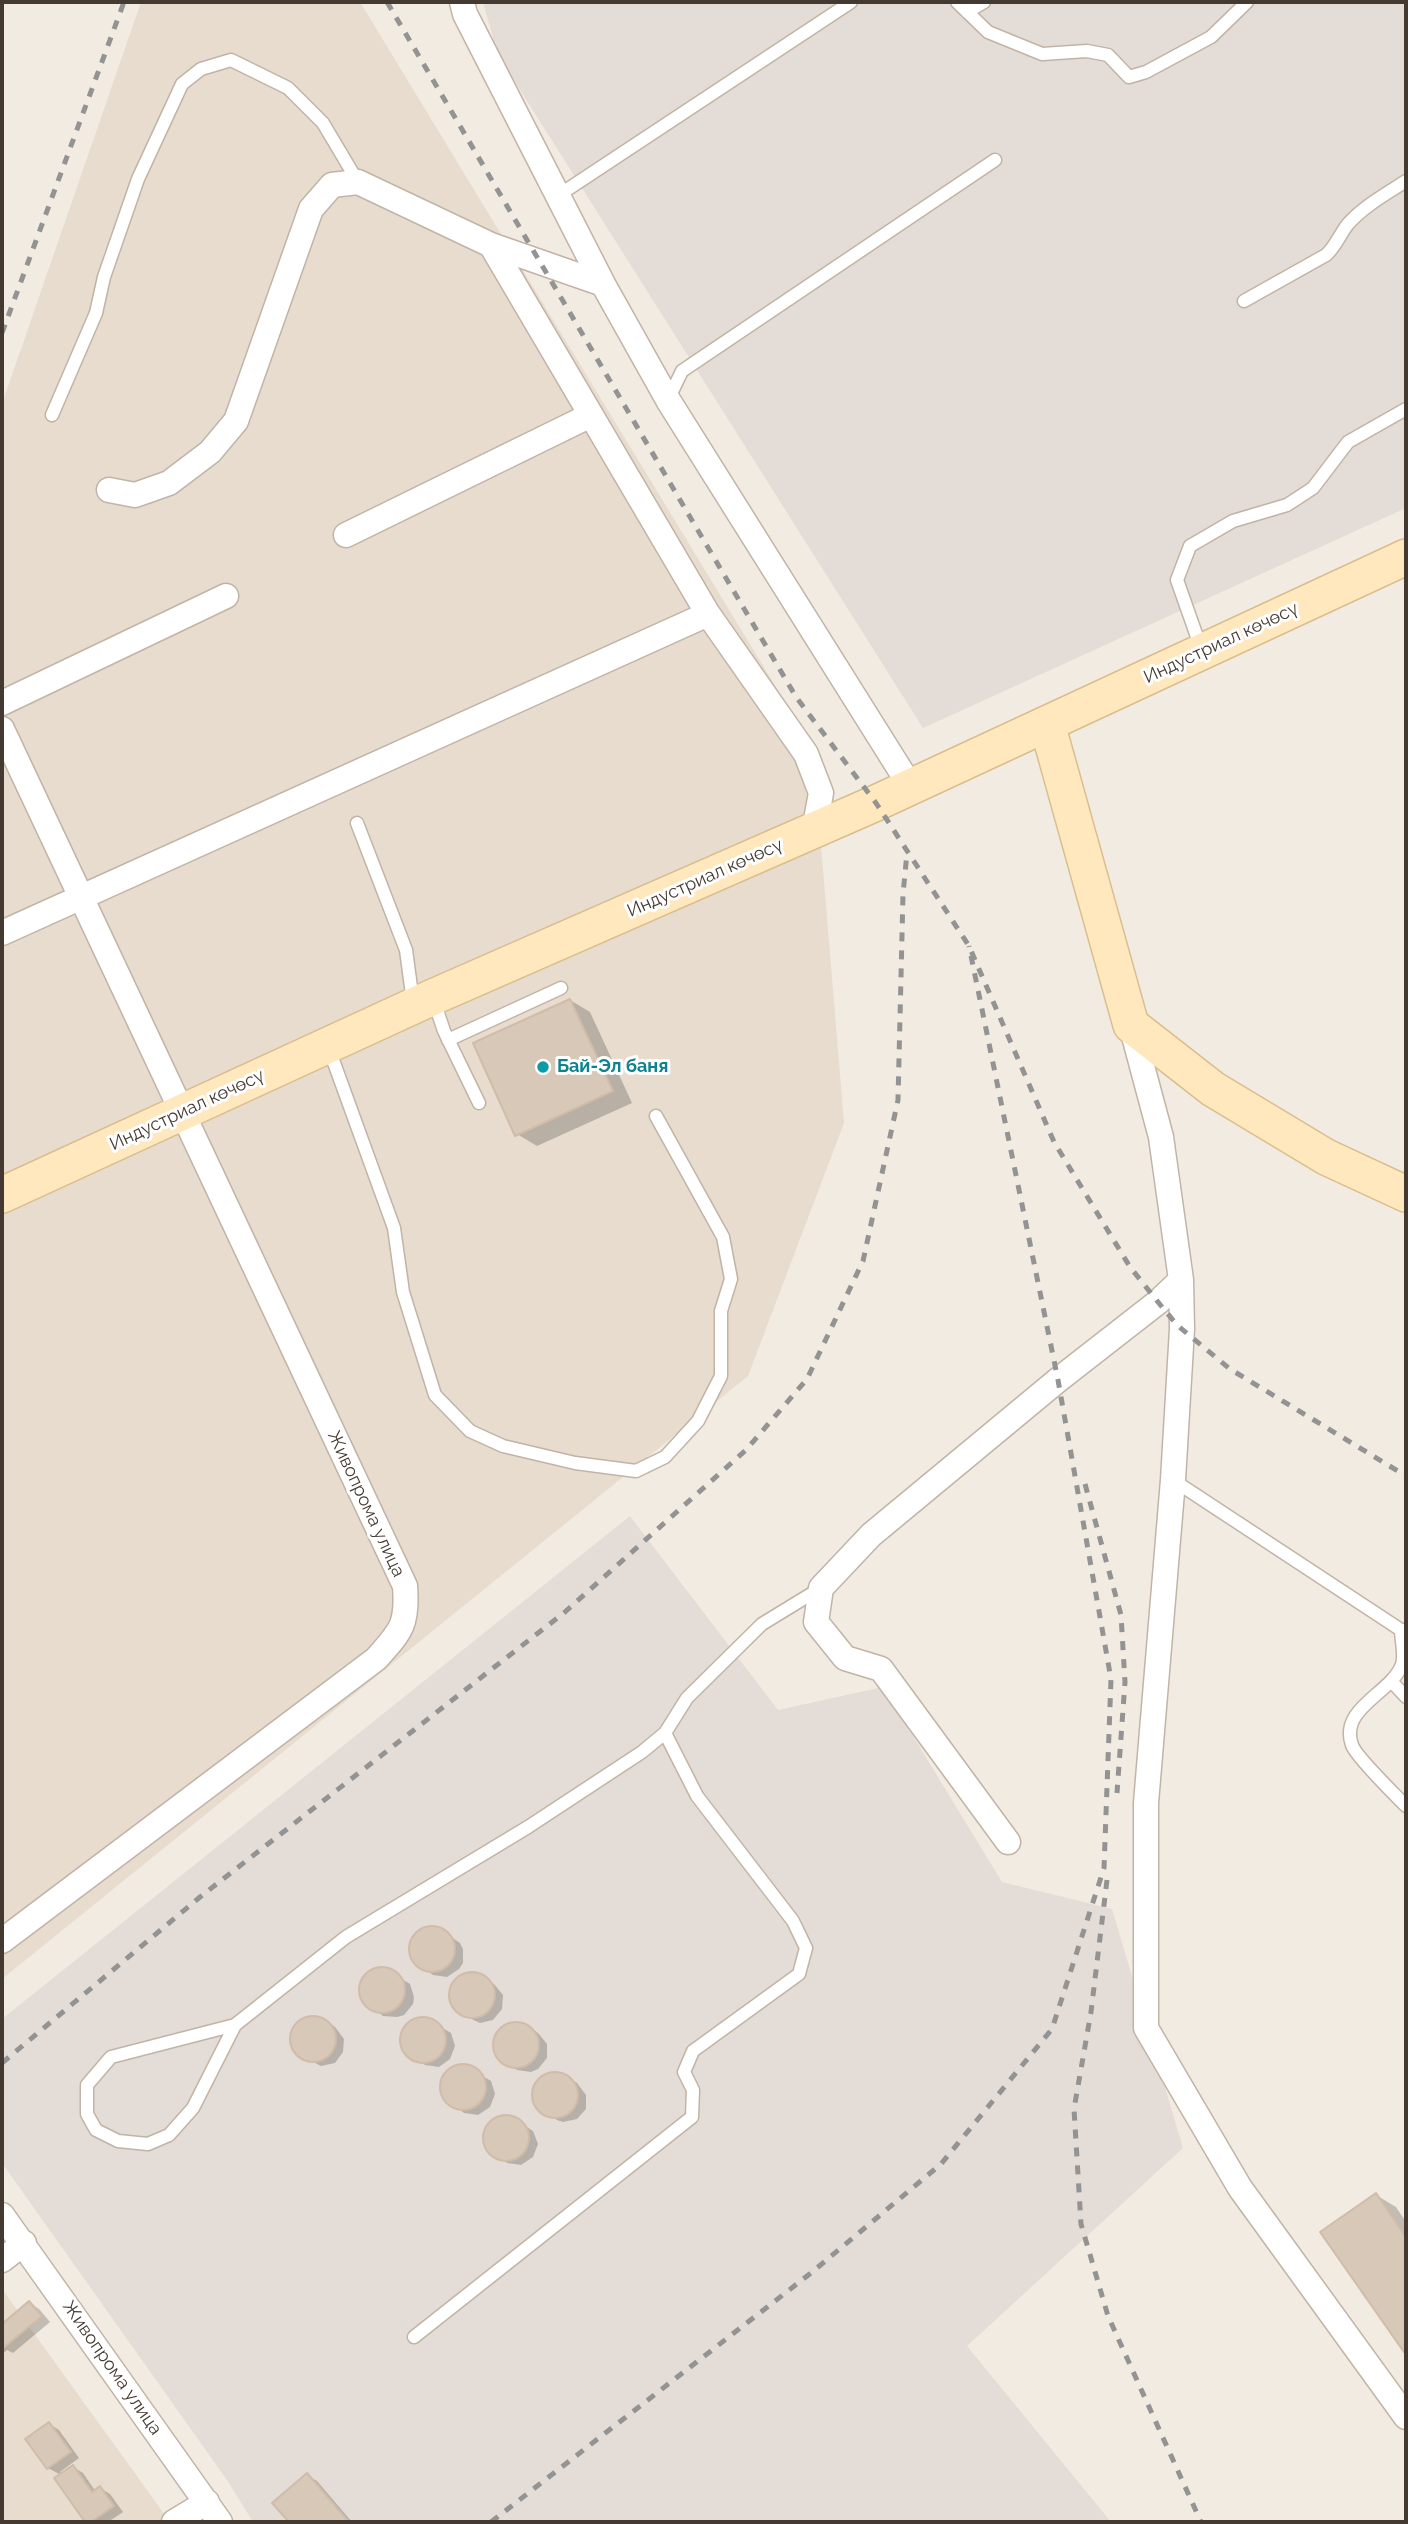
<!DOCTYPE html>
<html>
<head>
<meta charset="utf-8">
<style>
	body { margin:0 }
	#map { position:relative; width:1408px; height:2524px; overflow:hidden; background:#f2ebe1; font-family:Raleway,sans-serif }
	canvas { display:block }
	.frame { position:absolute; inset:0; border:4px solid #443a31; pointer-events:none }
</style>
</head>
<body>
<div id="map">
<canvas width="1408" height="2524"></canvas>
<div class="frame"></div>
</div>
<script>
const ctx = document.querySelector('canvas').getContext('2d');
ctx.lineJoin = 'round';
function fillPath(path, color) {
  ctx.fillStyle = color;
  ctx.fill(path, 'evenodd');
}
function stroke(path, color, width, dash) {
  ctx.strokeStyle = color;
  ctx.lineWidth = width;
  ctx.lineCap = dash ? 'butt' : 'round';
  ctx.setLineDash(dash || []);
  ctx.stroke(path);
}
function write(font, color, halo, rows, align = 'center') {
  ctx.font = font + ' Raleway,sans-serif';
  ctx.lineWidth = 6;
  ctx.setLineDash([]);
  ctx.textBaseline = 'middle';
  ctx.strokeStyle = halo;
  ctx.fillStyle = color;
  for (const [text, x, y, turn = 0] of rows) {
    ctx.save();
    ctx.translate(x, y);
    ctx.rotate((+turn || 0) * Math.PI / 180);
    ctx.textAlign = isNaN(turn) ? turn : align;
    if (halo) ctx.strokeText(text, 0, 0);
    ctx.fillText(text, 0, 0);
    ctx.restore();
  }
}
fillPath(new Path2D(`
	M 141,2 L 360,2 L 813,748 L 844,1123 L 748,1376 L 2,1979 L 2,404 Z
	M 2,2289 L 170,2522 L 2,2522 Z`), '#e7dcce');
fillPath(new Path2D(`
	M 483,2 L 1406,2 L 1406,508 L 923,728 L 498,55 Z
	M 630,1516 L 778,1710 L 883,1687 L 1002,1882 L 1112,1909 L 1183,2148 L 967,2346 L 1111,2522 L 253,2522 L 227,2480 L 2,2163 L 2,2019 Z`), '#e4dcd6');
fillPath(new Path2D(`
	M 570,1000 L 590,1012 L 632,1103 L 537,1146 L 517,1134 Z
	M 430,1928 L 437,1929 L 448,1935 L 460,1943 L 463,1949 L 463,1963 L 459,1969 L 447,1977 L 433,1975 L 413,1959 L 411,1945 L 417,1934 Z
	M 387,1970 L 410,1984 L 414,1997 L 413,2004 L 404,2015 L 397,2017 L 383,2016 L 363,2000 L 361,1986 L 368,1974 L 373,1971 Z
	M 477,1975 L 494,1984 L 503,1995 L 502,2009 L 493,2020 L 480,2023 L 463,2015 L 453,2005 L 451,1991 L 453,1985 L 463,1976 Z
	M 311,2018 L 325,2021 L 335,2027 L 344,2039 L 343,2052 L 335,2063 L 321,2066 L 298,2054 L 292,2042 L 294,2029 L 304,2019 Z
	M 428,2019 L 451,2033 L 455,2046 L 450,2059 L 439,2067 L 425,2065 L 404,2049 L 402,2036 L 409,2024 L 414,2020 Z
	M 514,2023 L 528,2027 L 538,2033 L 547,2044 L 547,2058 L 538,2069 L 531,2072 L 517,2070 L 501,2060 L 495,2048 L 497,2034 L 501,2029 Z
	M 468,2067 L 491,2081 L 495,2094 L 490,2107 L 478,2115 L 464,2113 L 444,2097 L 442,2084 L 449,2072 L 454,2068 Z
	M 553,2074 L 567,2077 L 577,2083 L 586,2095 L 586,2109 L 577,2119 L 563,2122 L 557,2120 L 536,2104 L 534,2091 L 536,2084 L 541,2079 Z
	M 511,2117 L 533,2131 L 538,2144 L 533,2157 L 521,2165 L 507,2163 L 487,2147 L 485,2134 L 487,2127 L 497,2118 Z
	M 1376,2195 L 1396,2207 L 1406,2222 L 1406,2352 L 1323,2232 Z
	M 29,2303 L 39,2309 L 50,2322 L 13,2353 L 7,2350 L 2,2354 L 2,2326 Z
	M 49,2424 L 59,2430 L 79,2458 L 60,2472 L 62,2474 L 73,2467 L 83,2473 L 96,2492 L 100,2488 L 110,2494 L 123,2512 L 108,2522 L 87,2522 L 56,2479 L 61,2475 L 48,2468 Z
	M 307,2475 L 317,2481 L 352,2522 L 291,2522 L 275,2503 Z`), '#0003');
const building = new Path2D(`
	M 570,999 L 613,1091 L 515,1136 L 473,1043 Z
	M409 1949a23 23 0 1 1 46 0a23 23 0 1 1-46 0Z
	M359 1990a23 23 0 1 1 46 0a23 23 0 1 1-46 0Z
	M449 1995a23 23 0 1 1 46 0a23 23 0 1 1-46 0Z
	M290 2039a23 23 0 1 1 46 0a23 23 0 1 1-46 0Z
	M400 2040a23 23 0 1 1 46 0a23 23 0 1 1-46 0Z
	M493 2045a23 23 0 1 1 46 0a23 23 0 1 1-46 0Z
	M440 2087a23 23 0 1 1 46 0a23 23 0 1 1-46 0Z
	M532 2095a23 23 0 1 1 46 0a23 23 0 1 1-46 0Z
	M483 2138a23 23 0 1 1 46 0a23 23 0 1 1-46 0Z
	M 1376,2193 L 1406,2237 L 1406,2355 L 1320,2232 Z
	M 29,2301 L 42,2316 L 2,2349 L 2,2324 Z
	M 49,2422 L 71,2452 L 47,2469 L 25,2439 Z
	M 73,2465 L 92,2492 L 100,2486 L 114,2506 L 91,2522 L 85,2522 L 54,2478 Z
	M 307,2473 L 349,2522 L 289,2522 L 272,2503 Z`);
fillPath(building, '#d8c8b8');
stroke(building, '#d0bca8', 2);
const service = new Path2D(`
	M 957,2 L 988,32 L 1042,54 L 1087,51 L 1108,55 L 1129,77 L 1146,72 L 1211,37 L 1247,2
	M 967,12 L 984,2
	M 559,195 L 851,2
	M 1244,301 L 1326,255 C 1336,246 1340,234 1348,224 C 1364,206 1386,194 1406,181
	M 668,400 L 682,371 L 995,160
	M 52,415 L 96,313 L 104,277 L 138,179 L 182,84 L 201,69 L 231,60 L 288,88 L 323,123 L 358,182
	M 1201,648 L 1177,580 L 1190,546 L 1233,521 L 1287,505 L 1313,488 L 1348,442 L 1406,409
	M 357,823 L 406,950 L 413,1002
	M 434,1001 L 444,1031 L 479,1103
	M 448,1040 L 561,988
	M 329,1049 L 394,1228 L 403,1292 L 435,1395 L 470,1431 L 503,1446 L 575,1463 L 636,1471 L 665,1457 L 698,1421 L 721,1376 L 721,1311 L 731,1279 L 723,1237 L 656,1116
	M 1173,1480 L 1401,1630 L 1406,1630
	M 1401,1630 C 1401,1640 1406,1658 1401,1667 C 1389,1694 1339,1709 1352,1745 C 1355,1755 1396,1796 1406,1806
	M 1392,1682 L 1406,1697
	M 235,2025 L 193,2108 L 169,2135 L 148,2144 L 118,2141 L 96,2130 L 87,2114 L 87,2085 L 111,2057 L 235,2025 L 346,1937 L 528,1827 L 642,1752 L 665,1733 L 687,1698 L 762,1624 L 821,1588
	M 414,2337 L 692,2117 L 693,2090 L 684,2072 L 693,2051 L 799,1974 L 806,1948 L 793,1921 L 697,1796 L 665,1733`);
const minor = new Path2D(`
	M 462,2 L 465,14 L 603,284 L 668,400 L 911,787
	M 491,245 L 708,614 L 806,754 L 821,793 L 814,831
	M 109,490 L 135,495 L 169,483 L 210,452 L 236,421 L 311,209 L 332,185 L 358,182 L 491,245 L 603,284
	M 346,535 L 591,415
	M 2,703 L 226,596
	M 2,729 L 405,1586 C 408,1625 401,1631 376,1659 L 2,1941
	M 2,933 L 708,614
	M 1131,1025 L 1161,1137 L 1181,1280 L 1182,1329 L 1173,1480 L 1146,1803 L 1146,2028 L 1240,2188 L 1406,2417
	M 1008,1842 L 881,1669 L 845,1658 L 816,1622 L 821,1588 L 871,1535 L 1058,1380 L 1158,1302 L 1181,1280
	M 2,2215 L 220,2522
	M 2,2260 L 24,2243
	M 174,2522 L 207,2502`);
const secondary = new Path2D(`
	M 1047,724 L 1131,1025 L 1213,1089 L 1326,1157 L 1406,1194
	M 2,1195 L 433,997 L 876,803 L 1406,557`);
stroke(service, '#c1b4a6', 15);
stroke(minor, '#c1b4a6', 27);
stroke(secondary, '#dabd8d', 38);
stroke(service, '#fff', 12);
stroke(minor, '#fff', 24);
stroke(secondary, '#ffe8be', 35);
stroke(new Path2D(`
	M 387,2 L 796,697 L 876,803 L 969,946 L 1054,1142 L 1130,1267 L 1158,1302 L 1177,1325 L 1230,1369 L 1406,1476
	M 2,333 L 124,2
	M 1085,1484 L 1121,1615 L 1125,1682 L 1117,1793
	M 1107,1880 L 1091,2012 L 1074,2109 L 1081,2224 L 1108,2316 L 1201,2522
	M 2,2063 L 200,1897 L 565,1612 L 746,1450 L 807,1379 L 863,1261 L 898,1100 L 903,894 L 907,853
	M 491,2522 L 811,2273 L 941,2164 L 1052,2029 L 1104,1868 L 1111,1679 L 1058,1380 L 969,946`), '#939393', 5, [9, 9]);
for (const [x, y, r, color] of [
	[543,1067,7,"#0f9aa8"]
]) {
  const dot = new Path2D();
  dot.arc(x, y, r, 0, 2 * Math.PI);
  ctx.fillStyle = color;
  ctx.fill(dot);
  stroke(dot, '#fff', 2.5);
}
write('18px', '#443a31', '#fff', [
	["Индустриал көчөсү",1221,643,-25],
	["Индустриал көчөсү",705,878,-24],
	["Индустриал көчөсү",187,1110,-25],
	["Живопрома улица",366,1504,65],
	["Живопрома улица",112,2368,55]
]);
write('bold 18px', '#0d838f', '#fff', [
	["Бай-Эл баня",557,1067]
], 'left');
</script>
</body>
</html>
